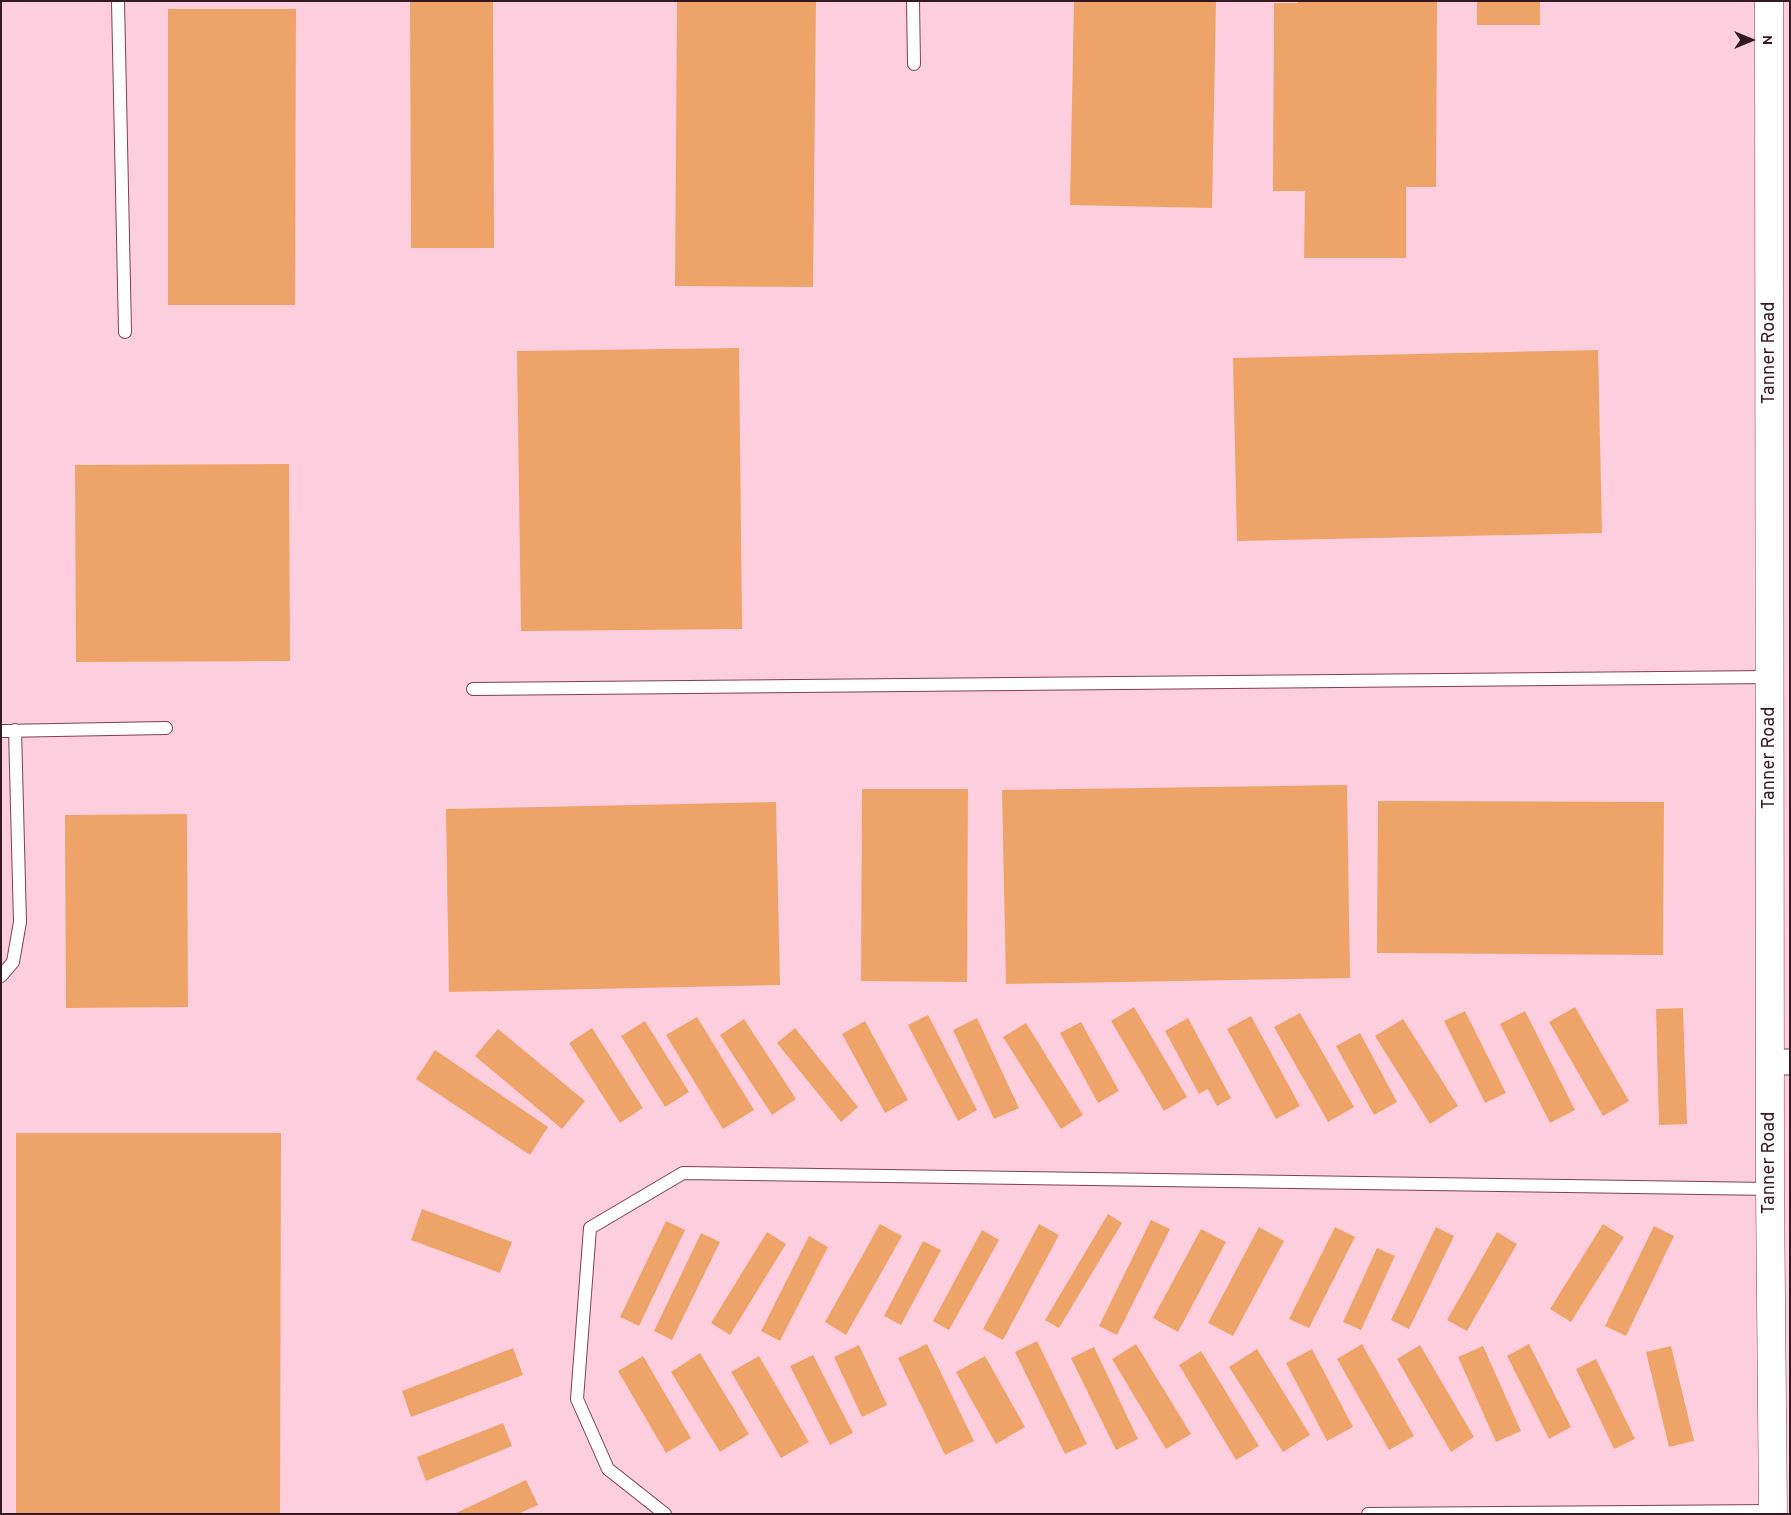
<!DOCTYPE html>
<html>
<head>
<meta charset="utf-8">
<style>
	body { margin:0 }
	#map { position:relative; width:1791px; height:1515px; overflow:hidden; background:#fdcedd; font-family:Overpass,sans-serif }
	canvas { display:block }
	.frame { position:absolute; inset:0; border:2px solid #341822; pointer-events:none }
	.north { position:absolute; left:1726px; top:15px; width:50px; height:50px; -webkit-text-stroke:4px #fefefe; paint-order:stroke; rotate:90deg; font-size:14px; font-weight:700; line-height:20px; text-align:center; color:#341822 }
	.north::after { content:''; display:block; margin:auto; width:18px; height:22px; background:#341822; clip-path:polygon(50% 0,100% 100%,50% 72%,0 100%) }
</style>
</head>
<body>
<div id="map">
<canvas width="1791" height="1515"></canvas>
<div class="frame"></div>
<div class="north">N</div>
</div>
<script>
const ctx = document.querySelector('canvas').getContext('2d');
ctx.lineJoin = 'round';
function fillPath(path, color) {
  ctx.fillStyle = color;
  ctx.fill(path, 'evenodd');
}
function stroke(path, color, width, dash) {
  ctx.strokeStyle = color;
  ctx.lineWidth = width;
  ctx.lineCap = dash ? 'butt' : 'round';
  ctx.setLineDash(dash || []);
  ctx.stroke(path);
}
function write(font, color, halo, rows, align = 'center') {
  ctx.font = font + ' Overpass,sans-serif';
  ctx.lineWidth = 4;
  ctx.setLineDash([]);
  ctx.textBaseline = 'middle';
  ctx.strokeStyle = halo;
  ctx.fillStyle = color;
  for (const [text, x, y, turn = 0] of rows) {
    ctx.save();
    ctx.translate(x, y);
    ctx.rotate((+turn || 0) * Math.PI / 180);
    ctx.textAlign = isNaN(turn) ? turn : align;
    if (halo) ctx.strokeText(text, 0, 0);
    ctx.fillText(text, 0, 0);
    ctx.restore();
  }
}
fillPath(new Path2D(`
	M 410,1 L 493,1 L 494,248 L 411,248 Z
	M 677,1 L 816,1 L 813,287 L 675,286 Z
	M 1074,1 L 1216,1 L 1212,208 L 1070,205 Z
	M 1298,1 L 1437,1 L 1436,187 L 1406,187 L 1406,258 L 1304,258 L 1305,191 L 1273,191 L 1274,3 L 1298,3 Z
	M 1477,1 L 1540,1 L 1540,25 L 1477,25 Z
	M 168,9 L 296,9 L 295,305 L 168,305 Z
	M 739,348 L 742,629 L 521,631 L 517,351 Z
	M 1598,350 L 1602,533 L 1237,541 L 1233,358 Z
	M 289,464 L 290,661 L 76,662 L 75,465 Z
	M 1347,785 L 1350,978 L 1006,984 L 1002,790 Z
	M 862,789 L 968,789 L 967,982 L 861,981 Z
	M 1378,801 L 1664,802 L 1663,955 L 1377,953 Z
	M 776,802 L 780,985 L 449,992 L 446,809 Z
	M 187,814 L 188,1007 L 66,1008 L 65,815 Z
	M 1134,1007 L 1187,1097 L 1164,1111 L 1111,1021 Z
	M 1575,1007 L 1629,1101 L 1603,1116 L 1549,1022 Z
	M 1683,1008 L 1687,1124 L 1659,1125 L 1656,1009 Z
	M 1465,1011 L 1506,1093 L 1485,1103 L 1444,1021 Z
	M 1525,1011 L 1575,1110 L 1550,1123 L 1500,1024 Z
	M 1300,1013 L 1354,1107 L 1328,1122 L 1274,1027 Z
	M 928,1015 L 977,1110 L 958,1121 L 908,1025 Z
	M 1251,1016 L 1300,1106 L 1276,1119 L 1227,1029 Z
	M 697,1017 L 754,1110 L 723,1129 L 666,1035 Z
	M 977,1018 L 1019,1108 L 994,1119 L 953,1030 Z
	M 1188,1018 L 1231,1098 L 1217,1106 L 1208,1089 L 1199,1094 L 1165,1031 Z
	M 744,1019 L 796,1099 L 772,1115 L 720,1035 Z
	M 1403,1019 L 1458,1106 L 1430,1124 L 1375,1036 Z
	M 645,1021 L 689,1092 L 665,1107 L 621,1036 Z
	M 865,1021 L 908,1100 L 885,1113 L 842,1034 Z
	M 1081,1022 L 1119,1091 L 1098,1103 L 1060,1033 Z
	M 1026,1023 L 1083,1115 L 1061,1129 L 1003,1037 Z
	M 592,1028 L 643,1108 L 620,1123 L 569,1043 Z
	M 795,1028 L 858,1107 L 841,1122 L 777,1043 Z
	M 498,1029 L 585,1101 L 562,1129 L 475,1056 Z
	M 1360,1033 L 1397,1102 L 1374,1115 L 1336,1046 Z
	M 435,1050 L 548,1127 L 530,1155 L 416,1079 Z
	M 16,1133 L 281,1133 L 280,1514 L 16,1514 Z
	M 422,1209 L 512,1242 L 500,1273 L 411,1240 Z
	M 1108,1214 L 1122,1223 L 1059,1328 L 1045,1320 Z
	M 1151,1220 L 1170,1229 L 1117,1335 L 1099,1326 Z
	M 666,1221 L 685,1230 L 639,1326 L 620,1317 Z
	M 880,1224 L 902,1236 L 846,1335 L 825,1322 Z
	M 1039,1224 L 1059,1235 L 1003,1340 L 983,1329 Z
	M 1603,1224 L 1624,1237 L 1571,1322 L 1550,1309 Z
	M 1654,1226 L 1674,1236 L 1626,1336 L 1605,1326 Z
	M 1259,1227 L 1284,1241 L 1233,1336 L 1208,1323 Z
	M 1335,1227 L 1355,1237 L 1309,1328 L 1289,1319 Z
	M 1436,1227 L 1454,1236 L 1409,1329 L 1391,1320 Z
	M 1201,1229 L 1226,1242 L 1178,1332 L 1153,1318 Z
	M 982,1230 L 999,1240 L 949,1330 L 933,1321 Z
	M 767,1232 L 786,1244 L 730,1335 L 711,1323 Z
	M 1497,1232 L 1517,1244 L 1467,1331 L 1447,1320 Z
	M 701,1233 L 720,1242 L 672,1340 L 654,1331 Z
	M 809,1236 L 828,1247 L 780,1341 L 761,1331 Z
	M 923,1241 L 941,1250 L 901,1325 L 884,1316 Z
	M 1377,1248 L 1395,1256 L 1361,1330 L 1343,1322 Z
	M 1037,1341 L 1087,1444 L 1065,1454 L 1015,1352 Z
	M 927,1344 L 974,1441 L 945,1455 L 898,1358 Z
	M 1136,1344 L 1191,1434 L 1166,1449 L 1112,1359 Z
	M 1362,1344 L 1414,1436 L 1389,1450 L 1337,1359 Z
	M 1529,1344 L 1571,1427 L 1549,1439 L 1507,1356 Z
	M 859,1345 L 887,1405 L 862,1417 L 834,1357 Z
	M 1420,1345 L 1474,1437 L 1451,1452 L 1397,1359 Z
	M 1483,1346 L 1521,1431 L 1496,1442 L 1458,1357 Z
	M 1671,1346 L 1694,1441 L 1669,1447 L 1646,1352 Z
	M 1094,1347 L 1138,1439 L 1116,1450 L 1071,1358 Z
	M 513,1348 L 523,1375 L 411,1417 L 402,1391 Z
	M 1257,1349 L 1310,1435 L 1283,1452 L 1229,1367 Z
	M 1312,1349 L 1353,1427 L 1327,1441 L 1286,1363 Z
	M 1201,1351 L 1259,1446 L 1236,1460 L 1179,1365 Z
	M 700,1353 L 749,1434 L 720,1452 L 671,1372 Z
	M 813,1355 L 853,1433 L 830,1445 L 790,1366 Z
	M 643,1356 L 691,1438 L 666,1453 L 618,1371 Z
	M 759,1356 L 809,1442 L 781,1458 L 731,1372 Z
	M 985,1356 L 1025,1427 L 996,1444 L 956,1372 Z
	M 1596,1359 L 1635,1439 L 1614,1449 L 1576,1369 Z
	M 503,1423 L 512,1446 L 426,1481 L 417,1457 Z
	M 526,1480 L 538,1505 L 518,1514 L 454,1514 Z`), '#eea369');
const lane = new Path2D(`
	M 118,1 L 125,332
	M 913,1 L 914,64
	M 473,689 L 1770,677
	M 1,731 L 166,728
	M 1,976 L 13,962 L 20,922 L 15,730
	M 665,1514 L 608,1469 L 577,1399 L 590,1228 L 683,1173 L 1770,1189
	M 1368,1514 L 1773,1511`);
const street = new Path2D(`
	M 1771,1062 L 1790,1062`);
const secondary = new Path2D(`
	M 1769,1 L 1770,1189 L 1773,1514`);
stroke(lane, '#803e57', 14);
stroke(street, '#803e57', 27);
stroke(secondary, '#803e57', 29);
stroke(lane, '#fff', 12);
stroke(street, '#fff', 25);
stroke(secondary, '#fff', 28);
write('18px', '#341822', '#fefefe', [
	["Tanner Road",1770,353,-90],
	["Tanner Road",1770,758,-90],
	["Tanner Road",1770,1163,-90]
]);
</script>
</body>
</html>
